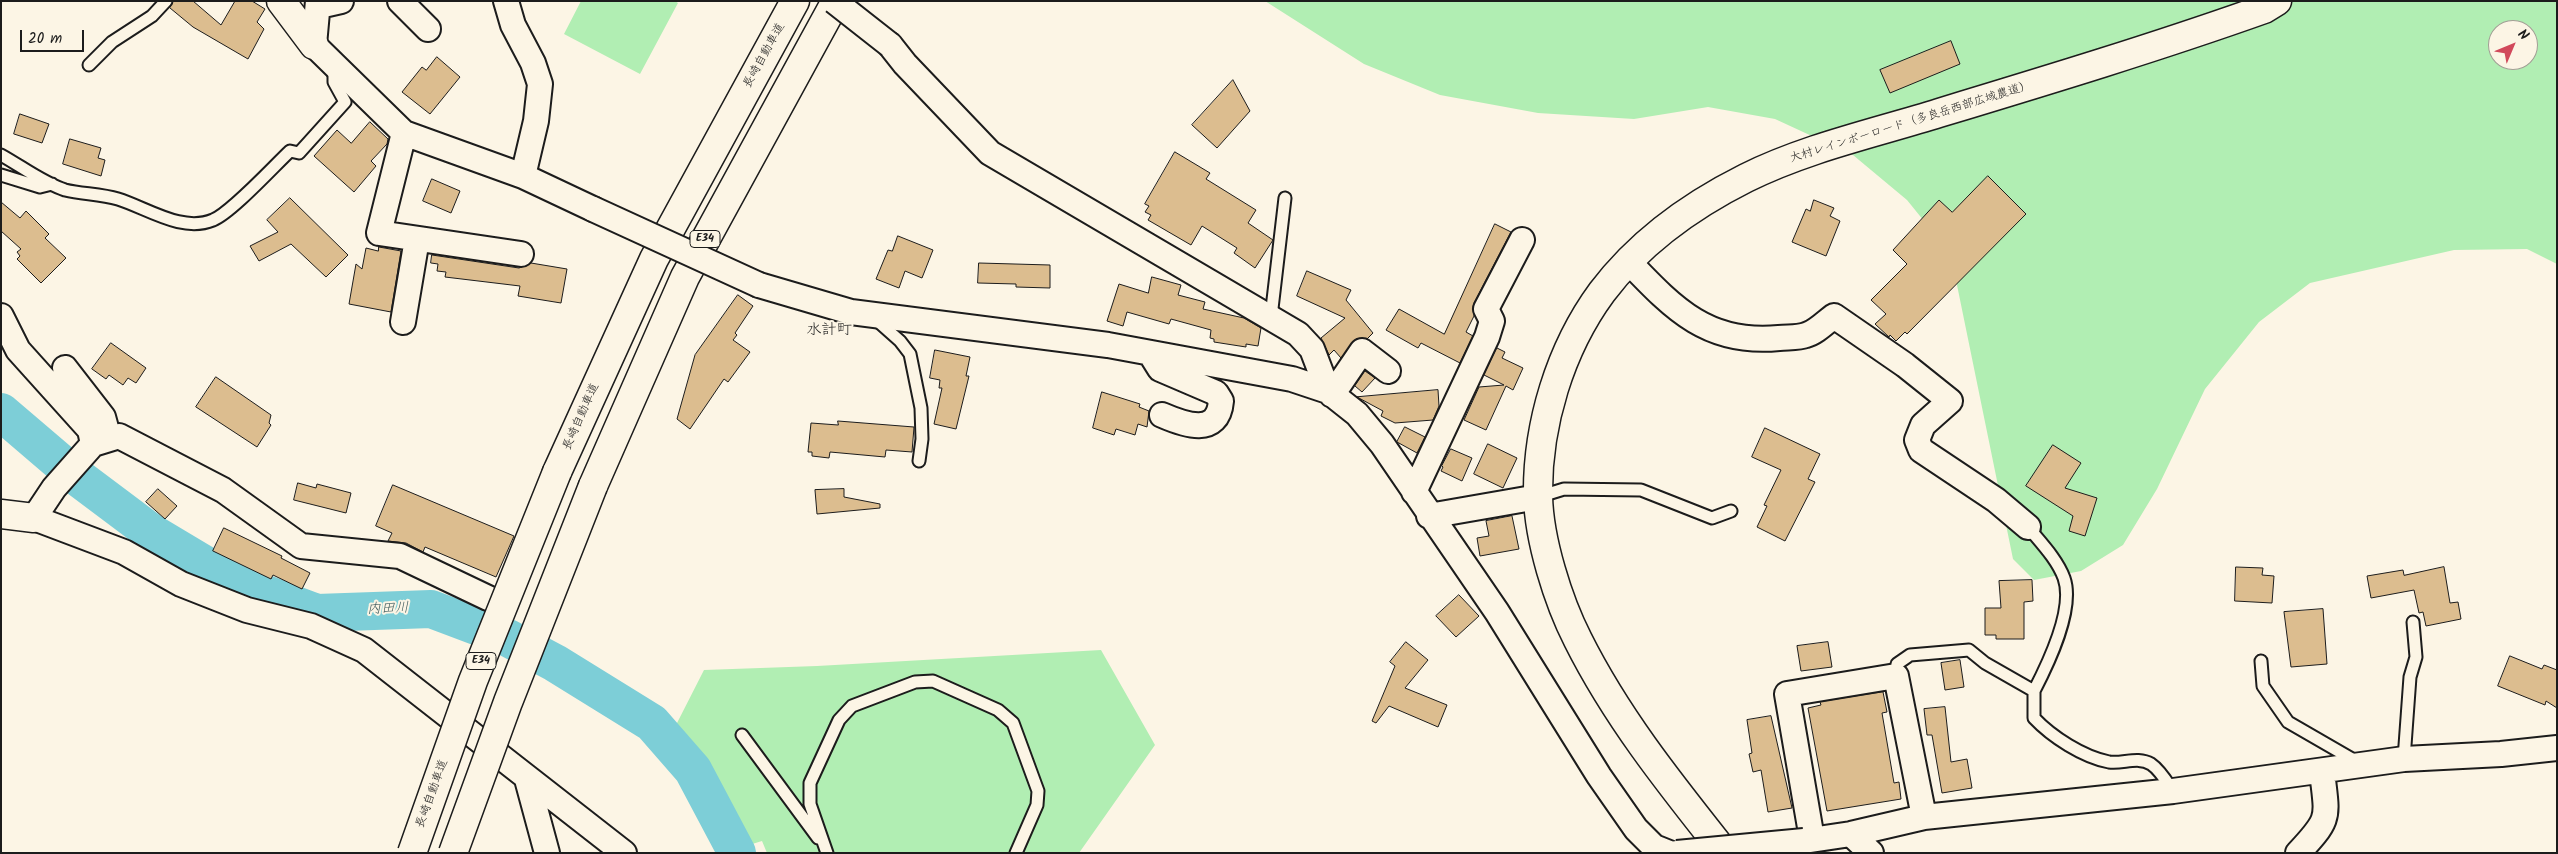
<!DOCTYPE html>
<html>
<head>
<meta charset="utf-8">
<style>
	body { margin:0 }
	#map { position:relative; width:2558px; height:854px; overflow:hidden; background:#fcf5e5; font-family:Kalam,sans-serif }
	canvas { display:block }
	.frame { position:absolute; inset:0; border:2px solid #1c1c1c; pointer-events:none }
	.north { position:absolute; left:2488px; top:20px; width:50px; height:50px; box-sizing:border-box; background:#fcf5e5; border:1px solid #a29e95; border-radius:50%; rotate:45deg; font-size:14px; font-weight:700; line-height:20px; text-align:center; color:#1c1c1c }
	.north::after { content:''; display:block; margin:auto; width:18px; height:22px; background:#d1495b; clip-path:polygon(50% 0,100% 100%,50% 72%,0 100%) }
	.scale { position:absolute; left:20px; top:30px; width:64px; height:22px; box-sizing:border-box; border:2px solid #1c1c1c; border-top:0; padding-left:6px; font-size:15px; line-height:18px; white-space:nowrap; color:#1c1c1c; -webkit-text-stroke:4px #fcf5e5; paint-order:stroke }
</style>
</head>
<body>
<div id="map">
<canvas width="2558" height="854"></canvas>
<div class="frame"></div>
<div class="north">N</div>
<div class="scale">20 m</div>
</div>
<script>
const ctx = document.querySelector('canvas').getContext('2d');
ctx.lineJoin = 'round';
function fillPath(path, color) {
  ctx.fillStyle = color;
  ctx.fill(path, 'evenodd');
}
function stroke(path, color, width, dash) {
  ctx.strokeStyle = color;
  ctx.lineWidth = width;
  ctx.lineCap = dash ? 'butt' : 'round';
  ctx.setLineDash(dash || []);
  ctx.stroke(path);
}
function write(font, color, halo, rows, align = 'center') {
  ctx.font = font + ' Kalam,"Klee One",sans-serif';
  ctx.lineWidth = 4;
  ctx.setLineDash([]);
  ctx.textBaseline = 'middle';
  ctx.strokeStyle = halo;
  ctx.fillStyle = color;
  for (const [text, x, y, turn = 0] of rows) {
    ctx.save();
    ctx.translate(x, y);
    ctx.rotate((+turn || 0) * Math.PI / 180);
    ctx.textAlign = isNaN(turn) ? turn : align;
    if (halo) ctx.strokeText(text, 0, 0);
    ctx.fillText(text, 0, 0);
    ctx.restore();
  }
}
fillPath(new Path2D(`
	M 581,1 L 675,1 L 678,3 L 640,74 L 564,34 Z
	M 1265,1 L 2557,1 L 2557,264 L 2527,249 L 2454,250 L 2310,283 L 2259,322 L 2205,389 L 2157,489 L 2123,545 L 2081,571 L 2034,580 L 2013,559 L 1957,285 L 1941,242 L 1907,200 L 1853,155 L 1775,119 L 1708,107 L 1634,119 L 1538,113 L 1440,95 L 1364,64 ZM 2498,30 L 2528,30 L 2528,60 L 2498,60 Z
	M 1101,650 L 1155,745 L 1079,853 L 767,853 L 762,841 L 749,845 L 676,725 L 704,670 L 817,666 Z`), '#b1eeb3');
stroke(new Path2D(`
	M 1,412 L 76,476 L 152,533 L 234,582 L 317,613 L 431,609 L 508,638 L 555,663 L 652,723 L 693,770 L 737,853`), '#7dced7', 38);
const building = new Path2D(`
	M 173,1 L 193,1 L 221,25 L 235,1 L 252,1 L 265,9 L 257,22 L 264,29 L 248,59 L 193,27 L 170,8 Z
	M 1951,41 L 1960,64 L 1890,93 L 1880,70 Z
	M 437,57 L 460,77 L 430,114 L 402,92 L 422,67 L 426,70 Z
	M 1233,80 L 1250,111 L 1217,148 L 1192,125 Z
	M 20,114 L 49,124 L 42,143 L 14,134 Z
	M 370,122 L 388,139 L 387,144 L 371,161 L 376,166 L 354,192 L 314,156 L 337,130 L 351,143 Z
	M 70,139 L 101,148 L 98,158 L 105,160 L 101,176 L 63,164 Z
	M 1175,152 L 1210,173 L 1206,179 L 1256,210 L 1248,223 L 1273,240 L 1255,268 L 1234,253 L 1237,248 L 1202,226 L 1191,245 L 1148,220 L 1151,215 L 1145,212 L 1149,206 L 1145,204 Z
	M 1988,176 L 2026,214 L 1907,334 L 1905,332 L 1896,341 L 1890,335 L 1889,337 L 1875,324 L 1886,314 L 1871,300 L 1907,264 L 1893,250 L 1939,200 L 1952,212 Z
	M 432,179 L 460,191 L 451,213 L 423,201 Z
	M 290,198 L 348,255 L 326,277 L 291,244 L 259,261 L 250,246 L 278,232 L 267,220 Z
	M 1814,200 L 1834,208 L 1830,216 L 1840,221 L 1826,256 L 1792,242 L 1806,209 L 1810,211 Z
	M 1,202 L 20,218 L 26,211 L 49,234 L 45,238 L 66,258 L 41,283 L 17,259 L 20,256 L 17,252 L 21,249 L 1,231 Z
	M 1495,224 L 1511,232 L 1474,303 L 1474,316 L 1466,332 L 1473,336 L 1460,363 L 1421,343 L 1418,348 L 1386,330 L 1399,309 L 1444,334 Z
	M 898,236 L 933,250 L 922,278 L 905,271 L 899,288 L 876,279 L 888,250 L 892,251 Z
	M 379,247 L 401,251 L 391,312 L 349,304 L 356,264 L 362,269 L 366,248 L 378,251 Z
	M 432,255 L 519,268 L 531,263 L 567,269 L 561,303 L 518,296 L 520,286 L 445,277 L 446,272 L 437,271 L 438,264 L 431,263 Z
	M 979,263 L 1050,265 L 1050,288 L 1016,287 L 1016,284 L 978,283 Z
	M 1307,271 L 1351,290 L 1346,300 L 1373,333 L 1367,339 L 1356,339 L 1341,358 L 1334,350 L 1329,355 L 1321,338 L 1345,318 L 1297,296 Z
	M 1152,277 L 1181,285 L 1178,295 L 1205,302 L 1203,309 L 1244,318 L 1261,328 L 1258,346 L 1246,344 L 1246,347 L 1214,342 L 1214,339 L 1210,338 L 1211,330 L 1171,319 L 1169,324 L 1127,312 L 1123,326 L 1107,321 L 1119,284 L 1148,293 Z
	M 738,295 L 753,306 L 735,333 L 737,335 L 733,340 L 750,352 L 728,382 L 724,379 L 690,429 L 677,419 L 695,355 Z
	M 111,343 L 146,368 L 136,383 L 128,378 L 123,385 L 109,375 L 106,379 L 92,369 Z
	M 1497,348 L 1505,352 L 1502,358 L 1523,368 L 1513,390 L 1506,386 L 1486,430 L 1464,420 L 1479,387 L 1504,385 L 1484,375 Z
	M 935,350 L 970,357 L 966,376 L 969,376 L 956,429 L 934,424 L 942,388 L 939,388 L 940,380 L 930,378 Z
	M 1365,371 L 1375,378 L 1362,392 L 1355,386 Z
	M 216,377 L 271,415 L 269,423 L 271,425 L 257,447 L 196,407 Z
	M 1438,390 L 1439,406 L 1433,420 L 1395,423 L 1381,416 L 1383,411 L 1357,397 Z
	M 1102,392 L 1140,404 L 1139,407 L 1149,411 L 1147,427 L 1138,424 L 1135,435 L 1116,429 L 1114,435 L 1093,428 Z
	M 838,421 L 914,427 L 912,452 L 886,450 L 885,457 L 830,452 L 829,458 L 812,456 L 812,452 L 808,452 L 811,423 L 838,425 Z
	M 1405,427 L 1425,437 L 1417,453 L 1397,442 Z
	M 1765,428 L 1820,454 L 1808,479 L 1815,482 L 1785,541 L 1757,527 L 1767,506 L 1764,505 L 1781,470 L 1752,457 Z
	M 1488,444 L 1517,458 L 1503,488 L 1474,474 Z
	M 2053,445 L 2081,463 L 2065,488 L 2097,498 L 2085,536 L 2069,531 L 2073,516 L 2026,486 Z
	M 1451,449 L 1472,458 L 1462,481 L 1441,471 L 1443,467 L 1442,466 Z
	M 298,483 L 316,488 L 317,484 L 351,493 L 346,513 L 294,500 Z
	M 393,485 L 514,536 L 496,577 L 425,547 L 423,552 L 406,543 L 388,541 L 392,533 L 376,526 Z
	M 158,489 L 177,506 L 165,519 L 146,502 Z
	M 844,489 L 844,497 L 880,504 L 880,508 L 817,514 L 815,490 Z
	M 1512,516 L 1519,549 L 1480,556 L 1477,538 L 1489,536 L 1486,521 Z
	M 224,528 L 282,556 L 281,558 L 310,573 L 302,589 L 273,575 L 271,579 L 213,551 Z
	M 2236,567 L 2263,568 L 2262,575 L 2274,576 L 2272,603 L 2235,601 Z
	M 2444,567 L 2450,603 L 2458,602 L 2461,619 L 2426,626 L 2423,612 L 2419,613 L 2414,590 L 2371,598 L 2367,576 L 2403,570 L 2404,575 Z
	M 2032,580 L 2033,601 L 2024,602 L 2024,639 L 1996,639 L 1996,635 L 1985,635 L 1985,608 L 2001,608 L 1999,581 Z
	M 1459,595 L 1479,616 L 1456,637 L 1436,616 Z
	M 2323,609 L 2327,664 L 2291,667 L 2284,612 Z
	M 1406,642 L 1428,660 L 1405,688 L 1447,705 L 1438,727 L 1389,706 L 1376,723 L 1372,721 L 1395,666 L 1390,662 Z
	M 1828,642 L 1832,667 L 1801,671 L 1797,646 Z
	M 2510,656 L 2542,669 L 2544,665 L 2557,670 L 2557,708 L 2546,701 L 2545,705 L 2498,686 Z
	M 1960,660 L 1964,687 L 1945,690 L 1941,663 Z
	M 1883,692 L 1887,712 L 1882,713 L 1894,783 L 1899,782 L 1901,799 L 1827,811 L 1808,708 L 1821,705 L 1820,702 Z
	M 1945,707 L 1951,762 L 1967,759 L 1972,788 L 1942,793 L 1932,735 L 1927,735 L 1924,709 Z
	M 1771,716 L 1792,808 L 1768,812 L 1761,770 L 1753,772 L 1749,754 L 1752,753 L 1747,720 Z`);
fillPath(building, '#dcbd8f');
stroke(building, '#1c1c1c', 1);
const service = new Path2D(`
	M 89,65 L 112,42 L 152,16 L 166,1
	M 1,155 C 21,166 43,183 65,190 C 82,194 101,194 118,199 C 147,208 182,233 213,220 C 231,213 274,166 290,151 L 299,153 L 345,102 L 334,82 L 334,67
	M 1,175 L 40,187 L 52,184
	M 873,317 L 900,341 L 910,354 L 921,408 L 922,439 L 919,461
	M 1271,317 L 1285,198
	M 1538,497 L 1564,489 L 1641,490 L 1712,518 L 1731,511
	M 2261,661 L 2263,686 L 2288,722 L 2359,763
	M 1896,676 L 1897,664 L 1910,655 L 1969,650 L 1985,663 L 2034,691 C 2048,664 2075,609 2064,578 C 2057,559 2041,543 2028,527
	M 2034,691 L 2034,718 C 2052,737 2083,757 2109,762 C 2123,764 2138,756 2151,764 C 2160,770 2167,782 2173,791
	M 742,735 L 818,838
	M 2404,759 L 2410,677 L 2416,657 L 2413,622
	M 827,853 L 810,804 L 810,783 L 839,720 L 852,706 L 915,682 L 933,681 L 998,710 L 1013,723 L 1038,791 L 1037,805 L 1016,853`);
const minor = new Path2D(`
	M 318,1 L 314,45 L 404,133 L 523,176 L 593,209
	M 400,1 L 428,29
	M 506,1 L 513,25 L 533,63 L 540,84 L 536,121 L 523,176
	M 319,6 L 341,1
	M 890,45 L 905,64 L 990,153 L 1298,334 L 1312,349 L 1328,391
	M 404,133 L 379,233 L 521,254
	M 1629,262 C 1674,309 1708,345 1779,338 C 1788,337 1798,338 1806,335 C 1815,333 1826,322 1834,316 L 1905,365 L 1950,401 L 1923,425 L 1917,440 L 1921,450 L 1996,500 L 2028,527
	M 759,285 L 851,312 L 1108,345 L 1292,379 L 1328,391 L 1357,414 L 1382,444 L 1497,612 L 1599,776 L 1636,829 L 1654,847 L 1669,853
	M 1,316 L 18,350 L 90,430 L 93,444
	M 403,322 L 417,239
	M 1150,353 L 1160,369 L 1216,393 L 1221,401 C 1218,437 1185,425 1162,415
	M 65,368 L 103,417 L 109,439
	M 1332,395 L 1362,351 L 1388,371
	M 1414,492 L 1487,337 L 1492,321 L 1486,309 L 1522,240
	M 1429,516 L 1538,497
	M 488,598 L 400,556 L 301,546 L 223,490 L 119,436 L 93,444 L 54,488 L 34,518 L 124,552 L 181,584 L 247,610 L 311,626 L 364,650 L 624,853
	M 527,779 L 547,853
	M 1851,834 L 1871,853
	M 1812,839 L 1787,694 L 1896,676 L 1924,817
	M 1804,841 L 1851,834 L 1924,817 L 2173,791 L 2404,759 L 2501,754 L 2557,748
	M 2298,853 C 2332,817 2327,818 2322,771`);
const tertiary = new Path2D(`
	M 281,1 L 314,45
	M 1,514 L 34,518
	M 1725,853 C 1671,785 1617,718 1578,640 C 1558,601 1539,540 1538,496 C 1537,425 1560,349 1602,292 C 1639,243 1692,205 1746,178 C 1806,148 1875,133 1939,113 C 2048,80 2157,47 2264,9 L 2277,1`);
const motorway = new Path2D(`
	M 557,472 L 654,259 L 795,1
	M 593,486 L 685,277 L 836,1`);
stroke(service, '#1c1c1c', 15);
stroke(minor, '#1c1c1c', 28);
stroke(tertiary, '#1c1c1c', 31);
stroke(motorway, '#1c1c1c', 31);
stroke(service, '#fcf5e5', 11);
stroke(minor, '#fcf5e5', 24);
stroke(tertiary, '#fcf5e5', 28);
stroke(motorway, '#fcf5e5', 28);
const minorBridge = new Path2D(`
	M 834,1 L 890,45
	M 593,209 L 759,285
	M 1677,853 L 1804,841`);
const motorwayBridge = new Path2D(`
	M 412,853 L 473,681 L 557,472
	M 453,853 L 508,702 L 593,486`);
stroke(minorBridge, '#1c1c1c', 28, []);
stroke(motorwayBridge, '#1c1c1c', 31, []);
stroke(minorBridge, '#fcf5e5', 24);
stroke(motorwayBridge, '#fcf5e5', 28);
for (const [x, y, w] of [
	[705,239,30],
	[481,661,30]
]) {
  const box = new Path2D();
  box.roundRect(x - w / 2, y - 8.5, w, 17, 4);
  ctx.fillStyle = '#fcf5e5';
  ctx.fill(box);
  stroke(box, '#1c1c1c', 1);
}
write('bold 11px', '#1c1c1c', null, [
	["E34",705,239],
	["E34",481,661]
]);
write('12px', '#1c1c1c', '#fcf5e5', [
	["長崎自動車道",765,56,-61],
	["大村レインボーロード（多良岳西部広域農道）",1911,123,-17],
	["長崎自動車道",582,417,-66],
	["長崎自動車道",433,794,-70]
]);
write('italic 14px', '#3e5a5d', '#fcf5e5', [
	["内田川",388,610,-2]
]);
write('15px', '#1c1c1c', '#fcf5e5', [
	["水計町",829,331]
]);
</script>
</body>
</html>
